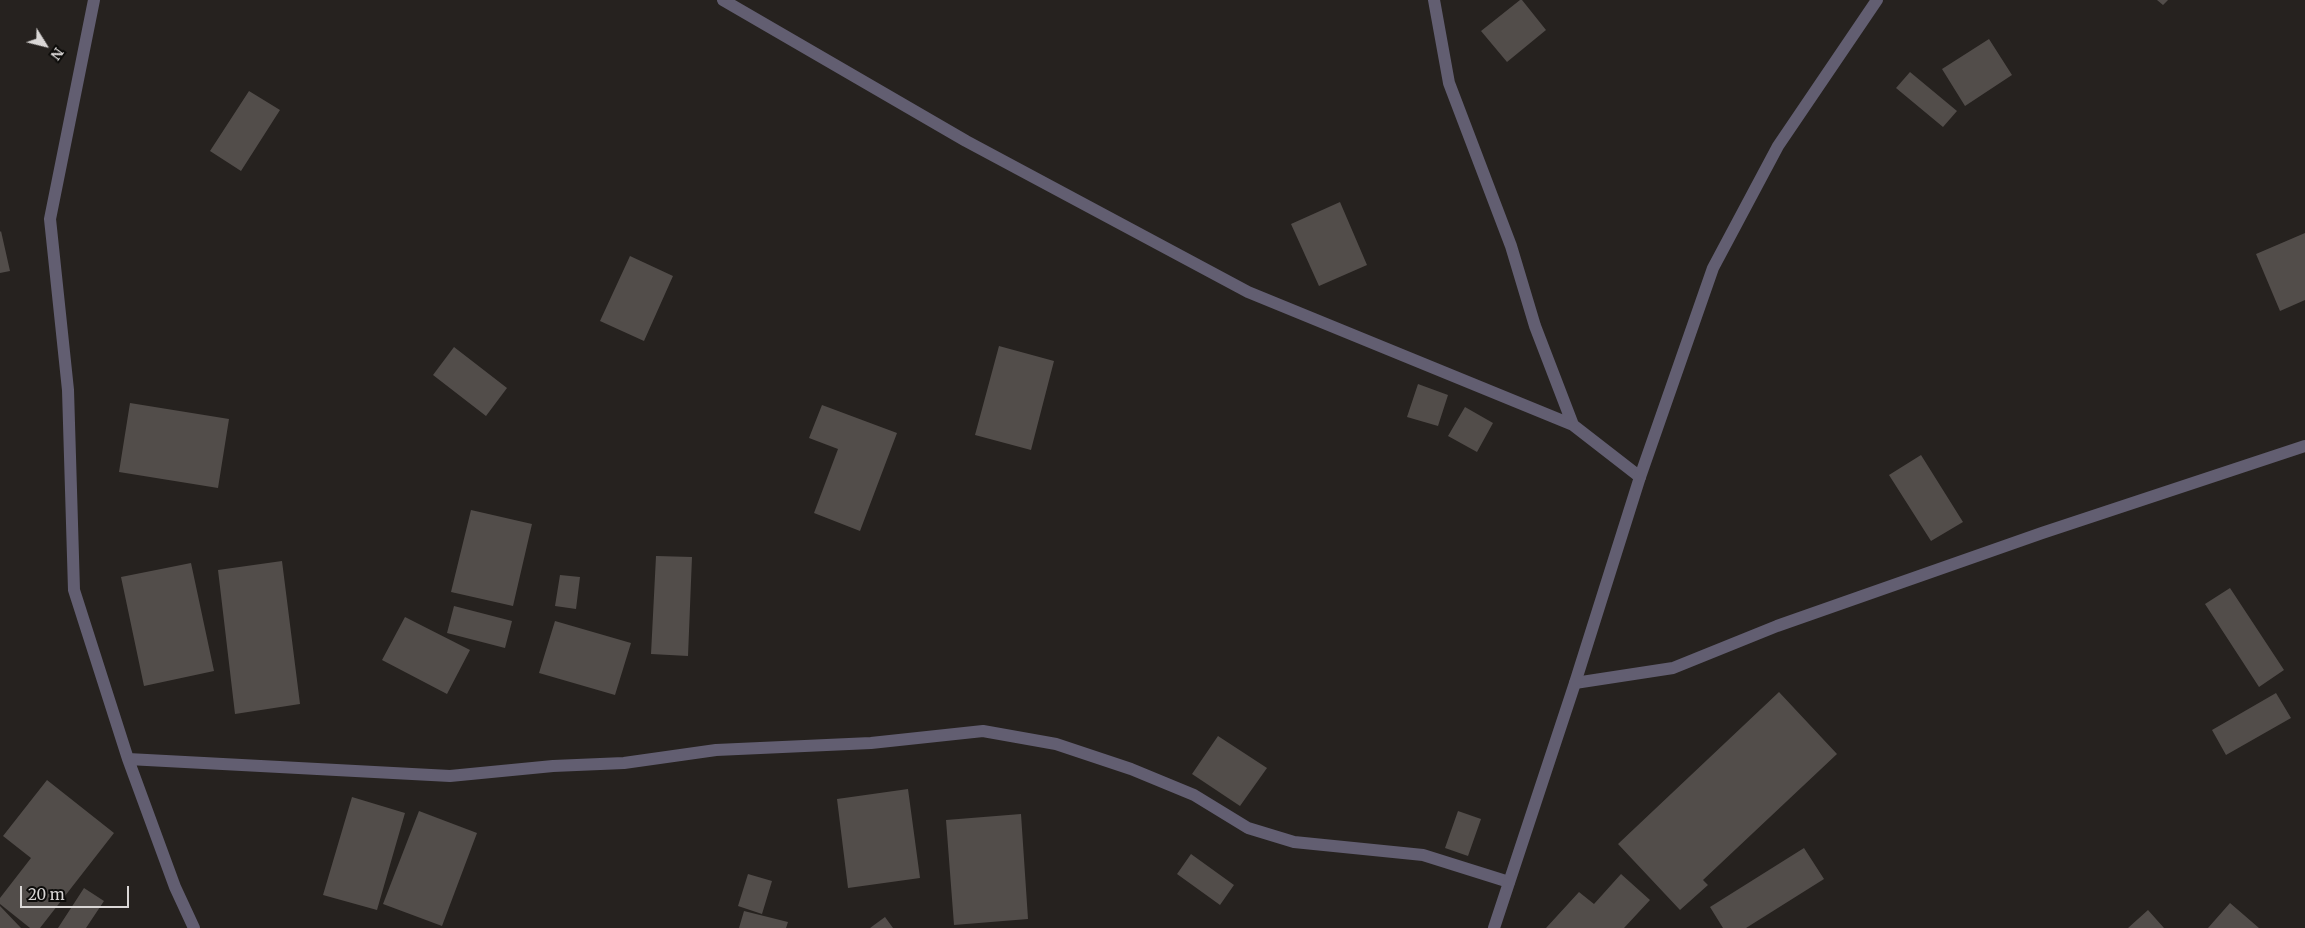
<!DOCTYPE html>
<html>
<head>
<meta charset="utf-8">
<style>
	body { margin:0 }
	#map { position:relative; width:2305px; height:928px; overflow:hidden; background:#26221f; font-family:Merriweather,serif }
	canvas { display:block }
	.north { position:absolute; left:20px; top:20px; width:50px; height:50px; -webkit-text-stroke:4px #0d0c0a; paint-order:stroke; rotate:126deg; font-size:14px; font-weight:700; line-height:20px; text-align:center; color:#dad7d6 }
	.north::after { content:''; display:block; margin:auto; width:18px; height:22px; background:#dad7d6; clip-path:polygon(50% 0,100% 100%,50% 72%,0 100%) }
	.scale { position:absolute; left:20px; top:886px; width:109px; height:22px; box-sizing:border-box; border:2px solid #dad7d6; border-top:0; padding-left:6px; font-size:15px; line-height:18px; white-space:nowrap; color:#dad7d6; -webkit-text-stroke:4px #0d0c0a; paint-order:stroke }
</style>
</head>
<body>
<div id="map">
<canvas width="2305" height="928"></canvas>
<div class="north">N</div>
<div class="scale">20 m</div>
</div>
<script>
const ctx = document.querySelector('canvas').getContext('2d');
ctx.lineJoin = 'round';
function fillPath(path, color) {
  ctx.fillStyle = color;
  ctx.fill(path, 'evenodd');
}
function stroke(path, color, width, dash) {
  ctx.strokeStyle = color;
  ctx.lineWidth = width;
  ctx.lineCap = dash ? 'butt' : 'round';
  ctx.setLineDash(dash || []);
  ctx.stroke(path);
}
fillPath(new Path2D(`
	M 1520,0 L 1522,0 L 1546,30 L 1507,62 L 1481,31 Z
	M 2157,0 L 2168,0 L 2163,5 Z
	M 1989,39 L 2012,75 L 1965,106 L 1942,69 Z
	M 1910,72 L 1957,111 L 1943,127 L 1896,88 Z
	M 249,91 L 280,110 L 241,171 L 210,151 Z
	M 1340,202 L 1367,265 L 1319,286 L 1291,224 Z
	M 1,231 L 10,271 L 0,273 L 0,232 Z
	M 2305,233 L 2305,300 L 2280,311 L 2256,254 Z
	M 630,256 L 673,276 L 644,341 L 600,321 Z
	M 999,346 L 1054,361 L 1031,450 L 975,435 Z
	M 454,347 L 507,388 L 486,416 L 433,375 Z
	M 1418,384 L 1448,395 L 1438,426 L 1407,417 Z
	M 130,403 L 229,419 L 218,488 L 119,472 Z
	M 822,405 L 897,433 L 860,531 L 814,513 L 838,449 L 809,438 Z
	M 1465,407 L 1493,423 L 1477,452 L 1448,436 Z
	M 1921,455 L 1963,522 L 1931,541 L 1889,475 Z
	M 471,510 L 532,524 L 513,606 L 451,592 Z
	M 656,556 L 692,557 L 688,656 L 651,654 Z
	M 282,561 L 300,704 L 235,714 L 218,570 Z
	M 191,563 L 214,671 L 144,686 L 121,577 Z
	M 560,575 L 580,577 L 576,609 L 555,606 Z
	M 2230,588 L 2284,670 L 2259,687 L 2205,604 Z
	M 454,606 L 512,621 L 505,648 L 447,633 Z
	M 405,617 L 470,650 L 447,694 L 382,660 Z
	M 555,621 L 631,643 L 615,695 L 539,673 Z
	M 1779,692 L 1837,754 L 1703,880 L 1708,885 L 1680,910 L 1618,844 Z
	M 2276,693 L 2291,718 L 2226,755 L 2212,730 Z
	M 1218,736 L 1267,768 L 1240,806 L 1192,774 Z
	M 47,780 L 114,833 L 40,928 L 30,928 L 0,904 L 0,898 L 31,858 L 3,836 Z
	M 908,789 L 920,878 L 848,888 L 837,799 Z
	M 352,797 L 405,813 L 377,910 L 323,895 Z
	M 419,811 L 477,833 L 442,926 L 383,904 Z
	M 1458,811 L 1481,819 L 1468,856 L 1445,848 Z
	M 1021,814 L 1028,919 L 954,925 L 946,820 Z
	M 1804,848 L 1824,879 L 1746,928 L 1723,928 L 1710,907 Z
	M 1191,854 L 1234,885 L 1220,905 L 1177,874 Z
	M 748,874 L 772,881 L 762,914 L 738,906 Z
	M 1621,874 L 1650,900 L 1624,928 L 1546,928 L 1579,892 L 1594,904 Z
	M 84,888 L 104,901 L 86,928 L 58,928 Z
	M 2230,903 L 2259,928 L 2208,928 Z
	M 0,906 L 21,928 L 0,928 Z
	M 2148,910 L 2164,928 L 2128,928 Z
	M 744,911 L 788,922 L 786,928 L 739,928 Z
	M 885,917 L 893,928 L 870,928 Z`), '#524d4a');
stroke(new Path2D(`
	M 94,0 L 50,219 L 68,390 L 74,590 L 128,759 L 175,887 L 194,928
	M 723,0 L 966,141 L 1248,292 L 1573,425
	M 1434,0 L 1449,83 L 1511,246 L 1535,326 L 1573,425 L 1640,477
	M 1575,683 L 1673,668 L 1777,626 L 2042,533 L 2305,446
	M 128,759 L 450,776 L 553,766 L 624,763 L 716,750 L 871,743 L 983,731 L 1056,744 L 1131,769 L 1194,795 L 1248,828 L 1294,842 L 1423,855 L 1509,882`), '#625e71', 12);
stroke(new Path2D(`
	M 1494,928 L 1575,683 L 1640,477 L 1713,268 L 1778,146 L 1877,0`), '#625e71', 12);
</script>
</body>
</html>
